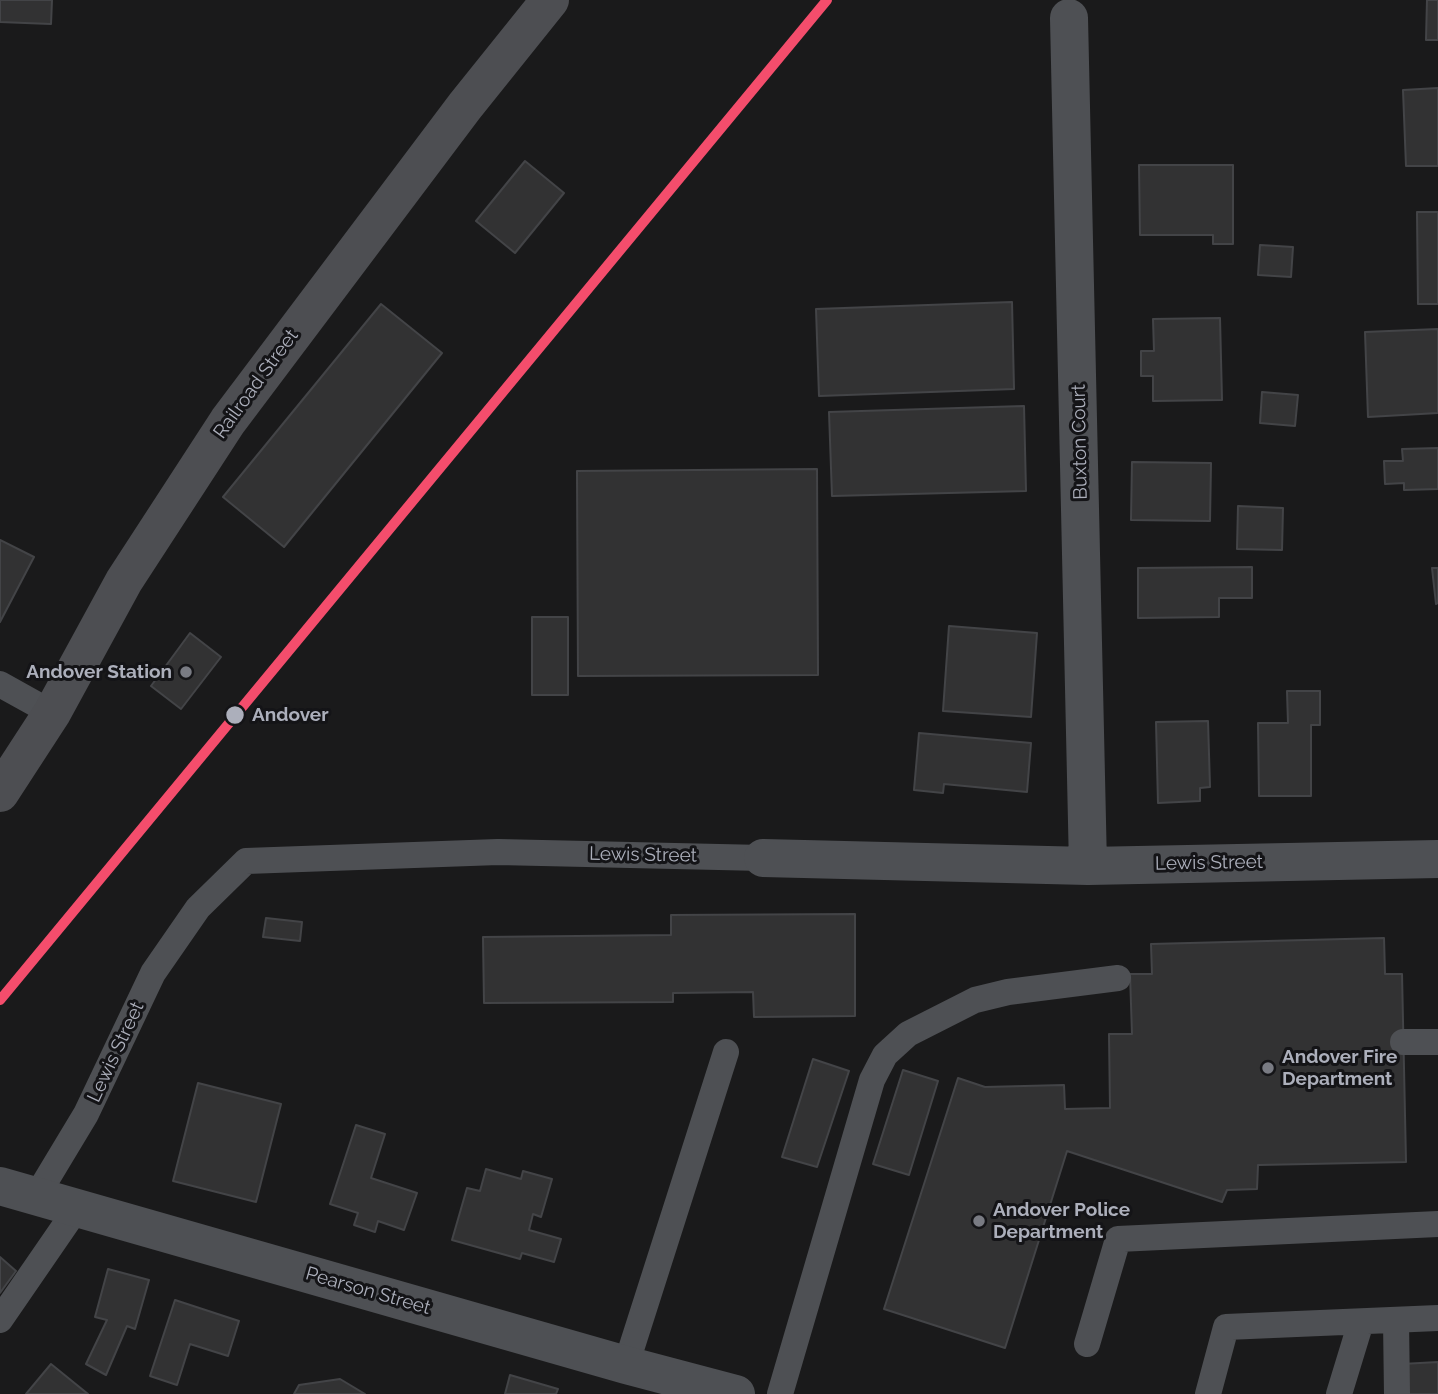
<!DOCTYPE html>
<html>
<head>
<meta charset="utf-8">
<style>
	body { margin:0 }
	canvas { display:block; background:#1a1a1b }
</style>
</head>
<body>
<canvas width="1438" height="1394"></canvas>
<script>
const ctx = document.querySelector('canvas').getContext('2d');
ctx.lineJoin = 'round';
function fillPath(path, color) {
  ctx.fillStyle = color;
  ctx.fill(path, 'evenodd');
}
function stroke(path, color, width, dash) {
  ctx.strokeStyle = color;
  ctx.lineWidth = width;
  ctx.lineCap = dash ? 'butt' : 'round';
  ctx.setLineDash(dash || []);
  ctx.stroke(path);
}
function write(font, color, halo, rows, align = 'center') {
  ctx.font = font + ' Raleway,sans-serif';
  ctx.lineWidth = 6;
  ctx.setLineDash([]);
  ctx.textBaseline = 'middle';
  ctx.strokeStyle = halo;
  ctx.fillStyle = color;
  for (const [text, x, y, turn = 0] of rows) {
    ctx.save();
    ctx.translate(x, y);
    ctx.rotate((+turn || 0) * Math.PI / 180);
    ctx.textAlign = isNaN(turn) ? turn : align;
    if (halo) ctx.strokeText(text, 0, 0);
    ctx.fillText(text, 0, 0);
    ctx.restore();
  }
}
const building = new Path2D(`
	M 0,0 L 52,0 L 51,24 L 0,22 Z
	M 1427,0 L 1438,0 L 1438,40 L 1426,40 Z
	M 1438,88 L 1438,166 L 1406,166 L 1403,90 Z
	M 525,161 L 564,193 L 515,253 L 476,221 Z
	M 1139,165 L 1233,165 L 1233,244 L 1213,244 L 1213,235 L 1140,235 Z
	M 1417,212 L 1438,212 L 1438,304 L 1418,304 Z
	M 1260,245 L 1293,247 L 1291,277 L 1258,275 Z
	M 1012,302 L 1014,389 L 819,396 L 816,309 Z
	M 381,304 L 442,353 L 284,547 L 223,497 Z
	M 1220,318 L 1222,400 L 1153,401 L 1153,376 L 1141,376 L 1141,351 L 1154,351 L 1153,319 Z
	M 1438,329 L 1438,413 L 1368,417 L 1365,332 Z
	M 1262,392 L 1298,395 L 1295,426 L 1260,423 Z
	M 1024,406 L 1026,491 L 832,496 L 829,412 Z
	M 1438,448 L 1438,489 L 1404,490 L 1404,483 L 1385,484 L 1384,461 L 1403,461 L 1402,449 Z
	M 1132,462 L 1211,463 L 1210,521 L 1131,520 Z
	M 817,469 L 818,675 L 578,676 L 577,471 Z
	M 1238,506 L 1283,508 L 1282,550 L 1237,549 Z
	M 0,540 L 34,557 L 0,622 Z
	M 1252,567 L 1252,598 L 1219,598 L 1219,617 L 1138,618 L 1138,568 Z
	M 1432,568 L 1438,568 L 1438,603 L 1436,604 Z
	M 532,617 L 568,617 L 568,695 L 532,695 Z
	M 949,626 L 1037,633 L 1031,717 L 943,711 Z
	M 190,633 L 221,657 L 181,709 L 151,686 Z
	M 1287,691 L 1320,691 L 1320,725 L 1311,725 L 1311,796 L 1259,796 L 1258,723 L 1288,723 Z
	M 1208,721 L 1210,787 L 1200,788 L 1200,801 L 1158,803 L 1156,722 Z
	M 919,733 L 1031,743 L 1027,792 L 944,784 L 943,793 L 914,790 Z
	M 855,914 L 855,1016 L 754,1017 L 753,992 L 673,993 L 673,1002 L 484,1003 L 483,937 L 671,935 L 671,915 Z
	M 266,918 L 302,922 L 300,941 L 263,937 Z
	M 1384,938 L 1385,974 L 1402,974 L 1406,1162 L 1258,1165 L 1257,1189 L 1227,1190 L 1222,1202 L 1067,1151 L 1005,1348 L 884,1309 L 958,1078 L 985,1087 L 1064,1085 L 1065,1109 L 1110,1108 L 1109,1034 L 1132,1034 L 1130,974 L 1152,974 L 1151,944 Z
	M 813,1059 L 849,1071 L 817,1167 L 782,1157 Z
	M 903,1070 L 938,1081 L 909,1175 L 873,1164 Z
	M 198,1083 L 281,1104 L 256,1202 L 173,1181 Z
	M 356,1125 L 385,1134 L 371,1178 L 417,1193 L 404,1230 L 378,1221 L 375,1232 L 354,1225 L 358,1213 L 330,1204 Z
	M 486,1169 L 521,1179 L 523,1171 L 552,1179 L 541,1217 L 533,1214 L 529,1230 L 561,1239 L 554,1262 L 522,1253 L 520,1259 L 452,1240 L 467,1188 L 480,1191 Z
	M 0,1257 L 16,1271 L 0,1293 Z
	M 108,1269 L 149,1280 L 135,1329 L 127,1326 L 106,1375 L 86,1364 L 107,1320 L 95,1317 Z
	M 175,1300 L 239,1321 L 228,1356 L 190,1344 L 177,1385 L 150,1376 Z
	M 1438,1362 L 1438,1394 L 1404,1394 L 1402,1364 Z
	M 51,1364 L 88,1394 L 26,1394 Z
	M 510,1375 L 558,1389 L 556,1394 L 505,1394 Z
	M 340,1379 L 365,1394 L 294,1394 L 299,1385 Z`);
fillPath(building, '#323233');
stroke(building, '#434447', 2);
stroke(new Path2D(`
	M 0,684 L 52,713
	M 1403,1042 L 1438,1042
	M 36,1197 L 86,1114 L 153,973 L 198,908 L 246,861 L 498,852 L 763,858
	M 0,1320 L 77,1208
	M 1396,1320 L 1397,1394
	M 1087,1344 L 1118,1239 L 1438,1224
	M 626,1365 L 726,1052
	M 780,1394 L 872,1080 L 885,1055 L 908,1034 L 975,1000 L 1008,992 L 1118,978
	M 1208,1394 L 1226,1327 L 1438,1318
	M 1339,1394 L 1361,1322`), '#4e5054', 26);
stroke(new Path2D(`
	M 1069,18 L 1088,866
	M 763,858 L 1088,866 L 1438,859
	M 0,1186 L 626,1365 L 736,1394`), '#4e5054', 38);
stroke(new Path2D(`
	M 0,793 L 52,713 L 124,581 L 228,421 L 465,106 L 550,0`), '#4d4e52', 38);
stroke(new Path2D(`
	M 0,1000 L 827,0`), '#f44d6c', 10);
for (const [x, y, r, color] of [
	[186,672,7,"#797b83"],
	[235,715,10,"#acafbb"],
	[1268,1068,7,"#797b83"],
	[979,1221,7,"#797b83"]
]) {
  const dot = new Path2D();
  dot.arc(x, y, r, 0, 2 * Math.PI);
  ctx.fillStyle = color;
  ctx.fill(dot);
  stroke(dot, '#141417', 2.5);
}
write('19px', '#acafbb', '#141417', [
	["Railroad Street",256,384,-54],
	["Buxton Court",1080,442,-91],
	["Lewis Street",643,855,1],
	["Lewis Street",1209,863,-1],
	["Lewis Street",116,1052,-65],
	["Pearson Street",368,1291,16]
]);
write('bold 19px', '#acafbb', '#141417', [
	["Andover Station",172,672,"right"],
	["Andover Fire",1282,1057],
	["Department",1282,1079],
	["Andover Police",993,1210],
	["Department",993,1232]
], 'left');
write('bold 19px', '#acafbb', '#141417', [
	["Andover",252,715]
], 'left');
</script>
</body>
</html>
